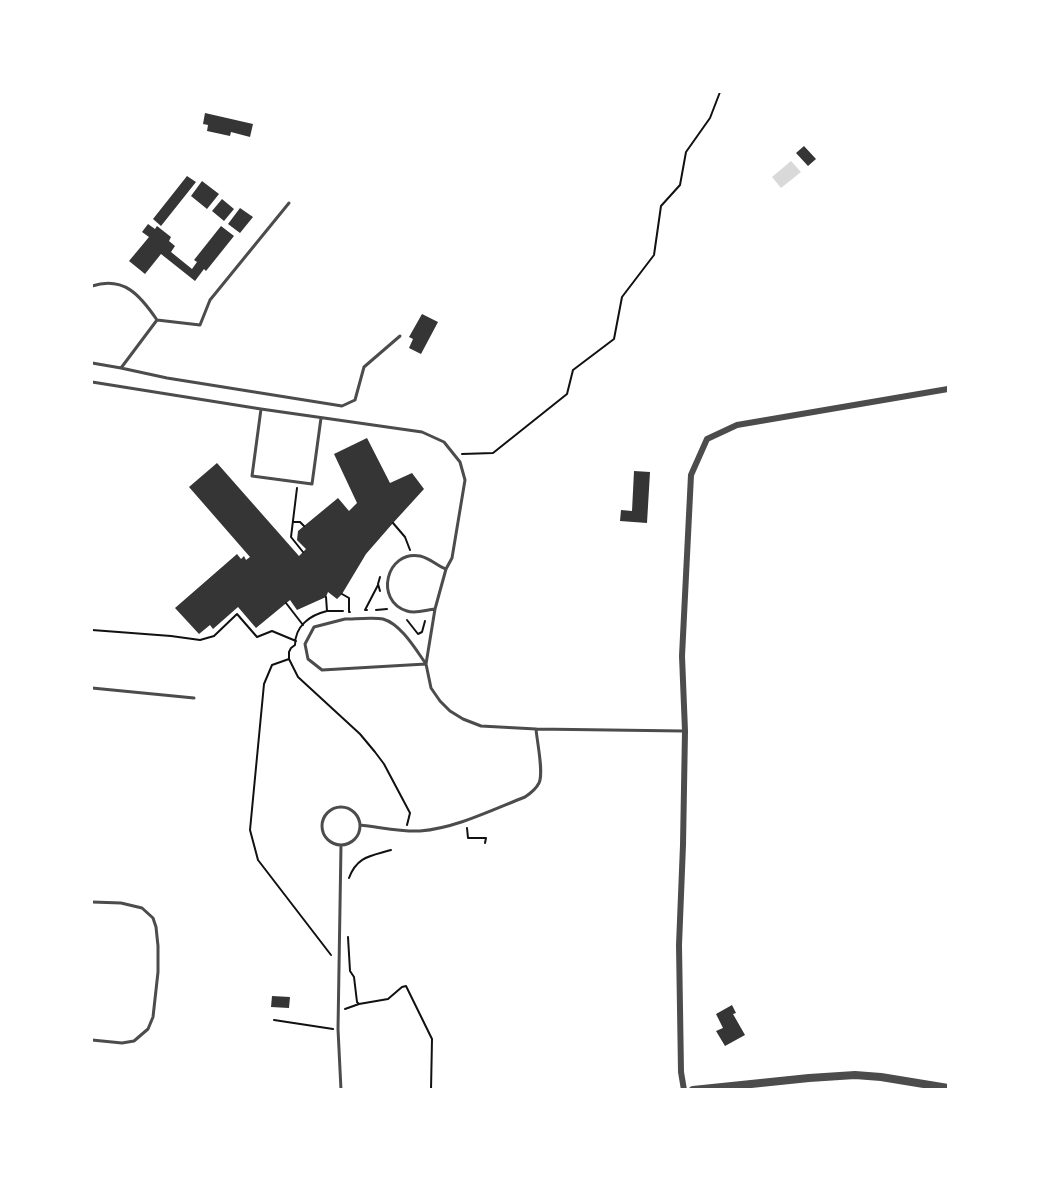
<!DOCTYPE html>
<html>
<head>
<meta charset="utf-8">
<style>
	body { margin:0 }
	#map { position:relative; width:1040px; height:1181px; overflow:hidden; background:#fff; font-family:"Open Sans",sans-serif }
	canvas { display:block }
	.frame { position:absolute; inset:0; border:93px solid #fff; pointer-events:none }
</style>
</head>
<body>
<div id="map">
<canvas width="1040" height="1181"></canvas>
<div class="frame"></div>
</div>
<script>
const ctx = document.querySelector('canvas').getContext('2d');
ctx.lineJoin = 'round';
function fillPath(path, color) {
  ctx.fillStyle = color;
  ctx.fill(path, 'evenodd');
}
function stroke(path, color, width, dash) {
  ctx.strokeStyle = color;
  ctx.lineWidth = width;
  ctx.lineCap = dash ? 'butt' : 'round';
  ctx.setLineDash(dash || []);
  ctx.stroke(path);
}
fillPath(new Path2D(`
	M 791,161 L 801,172 L 781,188 L 772,177 Z`), '#d9d9d9');
fillPath(new Path2D(`
	M 205,113 L 253,124 L 250,137 L 231,132 L 230,136 L 207,131 L 208,125 L 203,124 Z
	M 804,146 L 816,159 L 808,166 L 796,153 Z
	M 187,176 L 196,182 L 161,226 L 153,219 Z
	M 202,181 L 219,194 L 207,209 L 191,196 Z
	M 222,199 L 234,209 L 224,221 L 212,211 Z
	M 240,208 L 253,217 L 240,233 L 228,224 Z
	M 148,224 L 155,229 L 157,226 L 171,237 L 169,241 L 175,246 L 171,252 L 192,269 L 197,262 L 194,260 L 221,226 L 234,236 L 206,271 L 204,269 L 195,281 L 161,254 L 145,274 L 129,261 L 149,237 L 142,232 Z
	M 422,314 L 438,322 L 421,354 L 409,348 L 413,339 L 409,337 Z
	M 367,438 L 390,483 L 412,473 L 424,489 L 393,523 L 366,554 L 342,594 L 337,599 L 328,592 L 326,597 L 297,610 L 290,600 L 256,628 L 238,607 L 213,629 L 210,625 L 199,634 L 175,608 L 237,554 L 241,559 L 244,556 L 246,560 L 250,557 L 189,487 L 217,463 L 299,556 L 306,549 L 297,540 L 298,531 L 338,498 L 349,511 L 357,503 L 334,454 Z
	M 634,471 L 650,472 L 647,523 L 620,521 L 621,510 L 632,511 Z
	M 272,996 L 290,997 L 289,1008 L 271,1007 Z
	M 732,1005 L 736,1013 L 733,1014 L 745,1035 L 725,1046 L 716,1031 L 723,1028 L 716,1014 Z`), '#353535');
stroke(new Path2D(`
	M 462,454 L 493,453 L 567,394 L 573,370 L 614,339 L 622,297 L 654,255 L 661,206 L 680,185 L 686,152 L 710,118 L 720,92
	M 297,488 L 291,537 L 303,552
	M 293,522 L 300,522 L 304,526
	M 393,523 L 405,537 L 410,550
	M 380,591 L 378,584 L 380,577
	M 342,594 L 349,598 L 349,612 L 350,612
	M 326,597 L 327,611 L 343,611
	M 286,603 L 303,625
	M 367,610 L 365,610 L 378,585
	M 376,610 L 387,609
	M 327,611 C 310,615 295,626 295,645 L 291,648 L 289,652 L 289,659 L 298,677 L 360,734 L 375,752 L 384,764 L 410,813 L 407,825
	M 407,620 L 418,634 L 422,632 L 425,621
	M 92,630 L 171,636 L 200,640 L 214,636 L 237,614 L 257,637 L 272,631 L 296,641
	M 289,659 L 272,665 L 264,684 L 250,830 L 258,860 L 331,955
	M 467,828 L 468,838 L 486,838 L 485,843
	M 349,878 C 357,856 371,856 391,850
	M 348,937 L 350,971 L 354,977 L 357,1002 L 359,1004 L 388,999 L 402,987 L 406,986 L 432,1039 L 431,1090
	M 345,1009 L 359,1004
	M 274,1020 L 333,1029`), '#111', 2);
stroke(new Path2D(`
	M 289,203 L 210,300 L 200,325 L 157,320 L 121,368 L 167,378 L 342,406 L 355,400 L 364,367 L 400,336
	M 92,286 C 124,276 140,295 157,320
	M 92,363 L 121,368
	M 92,382 L 261,409 L 422,432 L 444,442 L 460,462 L 465,480 L 452,558 L 446,569 L 435,609 L 426,664 L 431,688 L 440,701 L 450,711 L 463,719 L 481,726 L 536,729 L 683,731
	M 261,409 L 252,476 L 312,484 L 321,418
	M 435,609 C 425,610 416,614 407,611 C 374,601 386,550 420,556 C 430,558 437,566 446,569
	M 345,619 C 354,619 375,617 383,619 C 401,624 416,650 426,664 L 322,670 L 308,659 L 305,644 L 314,627 Z
	M 92,688 L 194,698
	M322 826a19 19 0 1 1 38 0a19 19 0 1 1-38 0Z
	M 360,825 C 380,827 400,832 420,831 C 456,828 492,810 525,797 C 531,793 536,789 539,783 C 544,773 537,742 536,729
	M 92,902 L 121,903 L 142,908 L 153,918 L 156,927 L 158,946 L 158,972 L 153,1017 L 148,1029 L 134,1041 L 122,1043 L 92,1040
	M 341,1090 L 338,1029 L 341,845`), '#4c4c4c', 3);
stroke(new Path2D(`
	M 684,1090 L 681,1072 L 679,945 L 683,845 L 685,731 L 682,656 L 691,475 L 707,439 L 737,425 L 948,389`), '#4c4c4c', 6);
stroke(new Path2D(`
	M 693,1090 L 809,1078 L 855,1075 L 881,1077 L 948,1088`), '#4c4c4c', 8);
</script>
</body>
</html>
